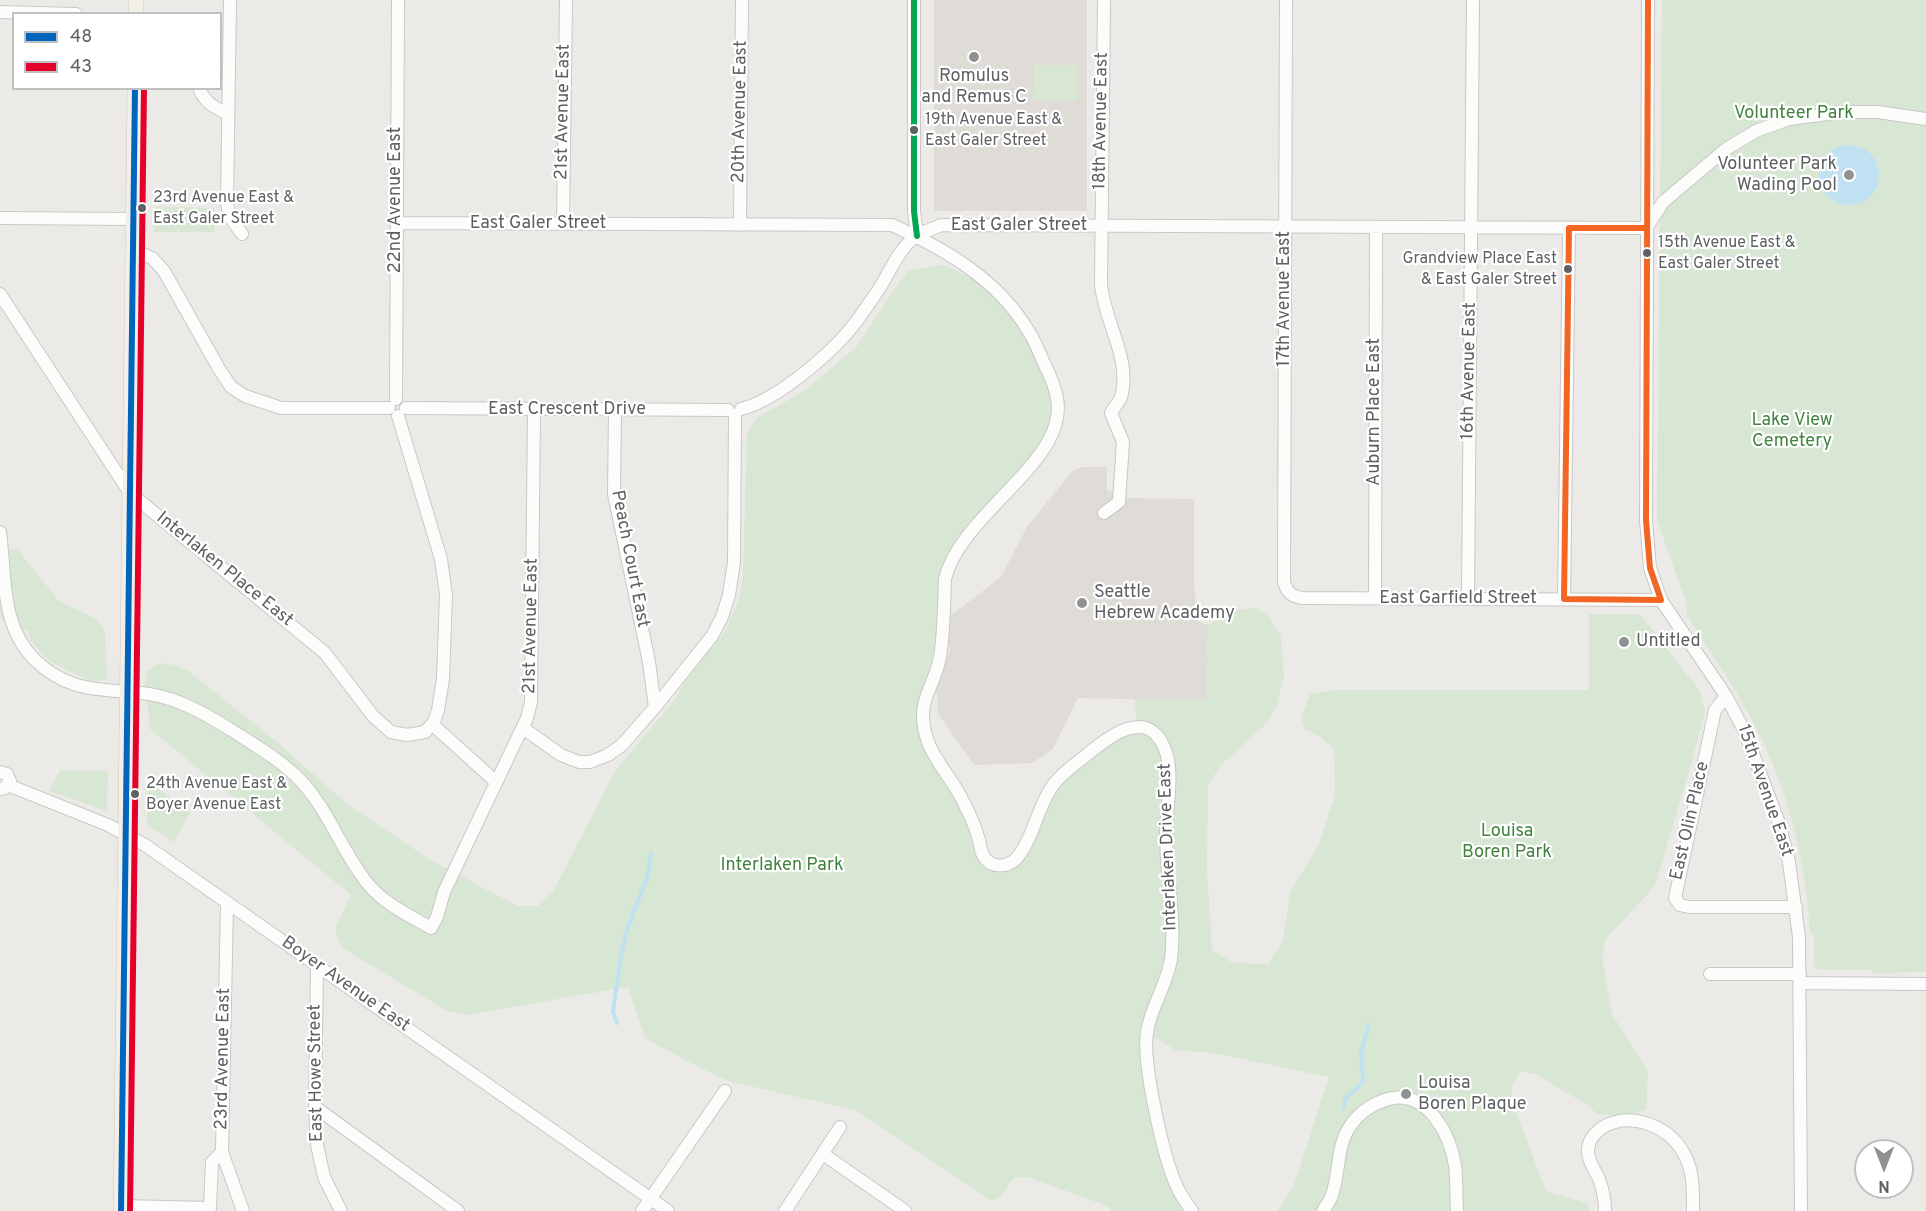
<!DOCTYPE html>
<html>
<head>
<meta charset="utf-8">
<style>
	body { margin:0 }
	#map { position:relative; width:1926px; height:1211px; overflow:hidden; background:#eceae7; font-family:Overpass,sans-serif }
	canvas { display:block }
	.legend { position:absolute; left:12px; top:12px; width:210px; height:78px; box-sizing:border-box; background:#fff; border:2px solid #bec0c1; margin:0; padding:8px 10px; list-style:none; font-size:18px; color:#5d6164 }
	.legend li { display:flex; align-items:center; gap:12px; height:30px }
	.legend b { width:30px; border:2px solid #bec0c1 }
	.north { position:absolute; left:1854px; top:1139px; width:60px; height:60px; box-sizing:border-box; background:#fff; border:2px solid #bec0c1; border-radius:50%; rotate:180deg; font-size:16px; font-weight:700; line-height:24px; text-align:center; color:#5d6164 }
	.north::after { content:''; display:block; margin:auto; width:21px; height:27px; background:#8f9192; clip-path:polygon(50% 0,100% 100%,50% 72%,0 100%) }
</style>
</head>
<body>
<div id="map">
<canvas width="1926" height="1211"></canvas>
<ul class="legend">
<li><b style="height:8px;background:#0065bd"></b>48</li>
<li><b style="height:8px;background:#e4002b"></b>43</li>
</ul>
<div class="north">N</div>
</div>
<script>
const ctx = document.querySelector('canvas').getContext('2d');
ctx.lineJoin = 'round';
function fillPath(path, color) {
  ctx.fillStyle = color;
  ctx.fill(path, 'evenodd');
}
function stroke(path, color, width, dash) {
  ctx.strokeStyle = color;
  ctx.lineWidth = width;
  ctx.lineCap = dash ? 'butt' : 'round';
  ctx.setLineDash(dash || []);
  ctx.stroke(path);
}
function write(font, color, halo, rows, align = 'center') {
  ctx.font = font + ' Overpass,sans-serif';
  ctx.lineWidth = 4.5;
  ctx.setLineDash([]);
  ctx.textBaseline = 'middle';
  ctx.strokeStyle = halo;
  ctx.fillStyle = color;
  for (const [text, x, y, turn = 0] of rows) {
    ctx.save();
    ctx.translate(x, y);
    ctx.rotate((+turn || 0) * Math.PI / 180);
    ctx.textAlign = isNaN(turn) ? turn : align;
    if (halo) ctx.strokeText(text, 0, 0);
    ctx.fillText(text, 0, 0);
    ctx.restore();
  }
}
fillPath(new Path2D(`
	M 934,0 L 1087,0 L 1087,211 L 934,211 Z
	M 1083,467 L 1107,467 L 1107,491 L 1117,492 L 1129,498 L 1194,499 L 1194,587 L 1198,621 L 1208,625 L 1206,701 L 1078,698 L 1053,749 L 1032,763 L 974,765 L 938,714 L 936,683 L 950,651 L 946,619 L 1001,577 L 1027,527 L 1073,470 Z`), '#dfdcd7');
fillPath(new Path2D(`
	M 1662,0 L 1926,0 L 1926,972 L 1874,973 L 1872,970 L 1819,970 L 1814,966 L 1814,935 L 1810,934 C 1806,862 1788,788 1754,724 C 1735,686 1709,652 1687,615 L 1687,605 L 1657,520 Z
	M 1034,65 L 1077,65 L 1077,100 L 1033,100 Z
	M 156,207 L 214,208 L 215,232 L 154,232 L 154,212 L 156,212 Z
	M 943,265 L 996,289 L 1054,382 L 1055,428 L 953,558 L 942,644 L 923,724 L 987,861 L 1010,863 L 1054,784 L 1136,726 L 1135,699 L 1206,701 L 1208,625 L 1230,612 L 1256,607 L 1268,616 L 1281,636 L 1284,676 L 1277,706 L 1269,721 L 1221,765 L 1208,785 L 1207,868 L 1212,950 L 1233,963 L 1268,964 L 1283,941 L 1290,892 L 1320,842 L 1335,794 L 1334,749 L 1318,735 L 1304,729 L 1301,718 L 1310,694 L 1335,690 L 1589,690 L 1589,614 L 1640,614 L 1699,690 L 1705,712 L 1693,757 L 1656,883 L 1647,895 L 1606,938 L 1602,957 L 1612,1014 L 1648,1071 L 1646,1110 L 1628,1116 L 1597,1114 L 1586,1104 L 1537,1075 L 1522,1071 L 1512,1084 L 1512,1102 L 1546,1191 L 1588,1204 L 1590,1211 L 1277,1211 L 1293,1188 L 1329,1077 L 1209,1052 L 1176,1051 L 1160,1040 L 1146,1036 L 1169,1166 L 1192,1211 L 1111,1211 L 1108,1206 L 1027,1177 L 1013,1178 L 1001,1196 L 992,1201 L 855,1110 L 728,1081 L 700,1068 L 645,1038 L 628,987 L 465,1015 L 447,1011 L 344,949 L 339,942 L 335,928 L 351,895 L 150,729 L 145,684 L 147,672 L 160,663 L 174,665 L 188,671 L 277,742 L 347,804 L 432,861 L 518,906 L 538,906 L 553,892 L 615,771 L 673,702 L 698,661 L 723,635 L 738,603 L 743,576 L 747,434 L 755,419 L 807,389 L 857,346 L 895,288 L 908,271 Z
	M 17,549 L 59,601 L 96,619 L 105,630 L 107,679 L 92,682 L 49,661 L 30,640 L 28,629 L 10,633 L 0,614 L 0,550 Z
	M 60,770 L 108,771 L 107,811 L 49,791 Z
	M 148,781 L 190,813 L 174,842 L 147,825 Z`), '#d8e6d4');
fillPath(new Path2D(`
	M1819 175a30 30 0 1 1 60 0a30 30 0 1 1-60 0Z`), '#bfe1f2');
stroke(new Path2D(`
	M 617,1023 L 613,1012 L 621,955 L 627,930 L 648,875 L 651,854
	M 1343,1108 L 1346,1098 L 1359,1086 L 1363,1080 L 1361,1052 L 1369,1025`), '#bfe1f2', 4);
const minor = new Path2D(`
	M 230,0 L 227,204 L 230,217 L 242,234
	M 914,0 L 914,211 L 917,236
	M 1104,0 L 1101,284 C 1104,321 1130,356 1122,393 C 1121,402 1114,406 1111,413 L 1123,442 L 1119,502 L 1104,513
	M 1286,0 L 1284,581 C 1286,592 1292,597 1303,598 L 1661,600
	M 1648,0 L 1646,520 L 1650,568 L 1661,600 L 1726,696 L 1744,730 L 1779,823 L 1789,862 L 1799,937 L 1801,1211
	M 0,12 L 76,14
	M 199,88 C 205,103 214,107 228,114
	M 0,218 L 133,219
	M 396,223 L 892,225 C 945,249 999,280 1029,332 C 1035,341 1039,351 1043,361 C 1058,390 1065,412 1048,442 C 1022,487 957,529 945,579 C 944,605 944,632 940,657 C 933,692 914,701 928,742 C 936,763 952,779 962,799 C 968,811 975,824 978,837 C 980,842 980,848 982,853 C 984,857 987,862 992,864 C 1000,867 1010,865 1016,859 C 1034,838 1037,807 1053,785 C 1061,774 1074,765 1084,757 C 1106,739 1146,705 1164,747 C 1175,770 1166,809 1166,835 C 1166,875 1176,918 1171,959 C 1167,985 1151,1006 1147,1032 C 1142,1063 1164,1161 1178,1189 C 1182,1197 1187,1204 1192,1211
	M 563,224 L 566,0
	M 740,225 L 742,0
	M 1647,227 L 1663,202 L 1726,149 L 1756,131 L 1789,119 L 1843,112 L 1878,112 L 1926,119
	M 133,250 L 152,258 L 164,271 L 218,367 L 231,387 L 245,396 L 281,408 L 389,408
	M 0,294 L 130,493 L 325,653 L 373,716 L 391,732 L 407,735 L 425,732 L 434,722 L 438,710 L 443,679 L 446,595 L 441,559 L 398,416
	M 396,399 L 398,0
	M 406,408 L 728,410
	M 741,409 C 778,400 836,350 859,318 C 866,307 875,296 882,284 C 892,267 900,248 916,236 C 923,231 934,229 941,225 L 1646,228
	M 615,410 L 614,494 L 649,662 L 655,707
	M 0,532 C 6,577 0,625 35,660 C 71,695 105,688 149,694 C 181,699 209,716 236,733 C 258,747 283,762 301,781 C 329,811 342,852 368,884 C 383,903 410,916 431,928 L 437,917 L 444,892 L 527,718 L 531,702 L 534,410
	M 1375,598 L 1376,227
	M 1468,599 L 1473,0
	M 1564,599 L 1569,228
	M 1726,696 L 1715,710 L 1675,898 L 1680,905 L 1689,907 L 1796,907
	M 432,724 L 496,782
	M 523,728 L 561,755 L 579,762 L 590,762 L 608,755 L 622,745 L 656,706 L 712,636 L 722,617 L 729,595 L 734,562 L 735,415
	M 0,772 L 7,774 L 10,781 L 5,788 L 0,789
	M 8,785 L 108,825 L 145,845 L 668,1211
	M 227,903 L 222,1152 L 243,1211
	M 317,966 L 315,1107 L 317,1145 L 324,1177 L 341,1211
	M 1710,974 L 1800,974
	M 1800,983 L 1926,984
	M 315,1107 L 458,1211
	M 823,1154 L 905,1211
	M 121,1206 L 210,1208 L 212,1162 L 222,1152
	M 642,1211 L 725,1091
	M 785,1211 L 840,1127
	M 1323,1211 C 1326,1206 1330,1201 1332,1195 C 1340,1172 1336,1145 1351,1125 C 1360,1111 1377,1101 1393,1098 C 1429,1093 1450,1135 1455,1165 C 1457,1180 1456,1196 1457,1211
	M 1605,1211 C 1605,1200 1603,1190 1599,1179 C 1595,1170 1587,1160 1588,1149 C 1589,1139 1595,1133 1603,1127 C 1631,1111 1668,1126 1683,1152 C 1694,1170 1693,1191 1693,1211`);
const major = new Path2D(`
	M 136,14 L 136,0
	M 121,1211 L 135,88`);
stroke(minor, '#c8c8c7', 14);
stroke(major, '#d2c8b7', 16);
stroke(minor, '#fcfcfb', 12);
stroke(major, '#f2efe8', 15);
stroke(new Path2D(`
	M 121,1211 L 135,88`), '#0065bd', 6);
stroke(new Path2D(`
	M 130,1211 L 144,88`), '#e4002b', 6);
stroke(new Path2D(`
	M 1646,228 L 1569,228 L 1564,599 L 1661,600 L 1650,568 L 1646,520 L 1648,0`), '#f26522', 6);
stroke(new Path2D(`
	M 914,0 L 914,211 L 917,236`), '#00a651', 6);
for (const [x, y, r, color] of [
	[974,57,6,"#8f9192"],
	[914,130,5,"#5d6164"],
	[1849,175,6,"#8f9192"],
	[142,208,5,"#5d6164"],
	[1647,253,5,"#5d6164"],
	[1568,269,5,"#5d6164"],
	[1082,603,6,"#8f9192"],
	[1624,642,6,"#8f9192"],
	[135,794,5,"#5d6164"],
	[1406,1094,6,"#8f9192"]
]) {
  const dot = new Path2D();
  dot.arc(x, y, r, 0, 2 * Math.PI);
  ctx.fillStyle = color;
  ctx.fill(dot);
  stroke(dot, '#fff', 2);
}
write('16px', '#5d6164', '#fff', [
	["19th Avenue East &",925,121],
	["East Galer Street",925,142],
	["23rd Avenue East &",153,199],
	["East Galer Street",153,220],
	["15th Avenue East &",1658,244],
	["East Galer Street",1658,265],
	["Grandview Place East",1557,260,"right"],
	["& East Galer Street",1557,281,"right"],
	["24th Avenue East &",146,785],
	["Boyer Avenue East",146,806]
], 'left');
write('18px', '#5d6164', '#fff', [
	["Romulus",974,77,"center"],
	["and Remus C",974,98,"center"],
	["Volunteer Park",1837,165,"right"],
	["Wading Pool",1837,186,"right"],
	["Seattle",1094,593],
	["Hebrew Academy",1094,614],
	["Untitled",1636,642],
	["Louisa",1418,1084],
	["Boren Plaque",1418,1105]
], 'left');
write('18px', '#5d6164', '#fff', [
	["21st Avenue East",564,112,-89],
	["20th Avenue East",741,112,-89],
	["18th Avenue East",1102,121,-89],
	["22nd Avenue East",396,200,-90],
	["East Galer Street",538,224],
	["East Galer Street",1019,226],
	["17th Avenue East",1285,299,-90],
	["16th Avenue East",1470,371,-89],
	["East Crescent Drive",567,410],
	["Auburn Place East",1375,412,-90],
	["Peach Court East",629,559,79],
	["Interlaken Place East",224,570,39],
	["East Garfield Street",1458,599],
	["21st Avenue East",532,626,-89],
	["15th Avenue East",1764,791,71],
	["East Olin Place",1691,821,-77],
	["Interlaken Drive East",1169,847,-92],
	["Boyer Avenue East",345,985,35],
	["23rd Avenue East",224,1059,-89],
	["East Howe Street",317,1073,-91]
]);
write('18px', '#41833d', '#fff', [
	["Volunteer Park",1794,114],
	["Lake View",1792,421],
	["Cemetery",1792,442],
	["Louisa",1507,832],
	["Boren Park",1507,853],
	["Interlaken Park",782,866]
]);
</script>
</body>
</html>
